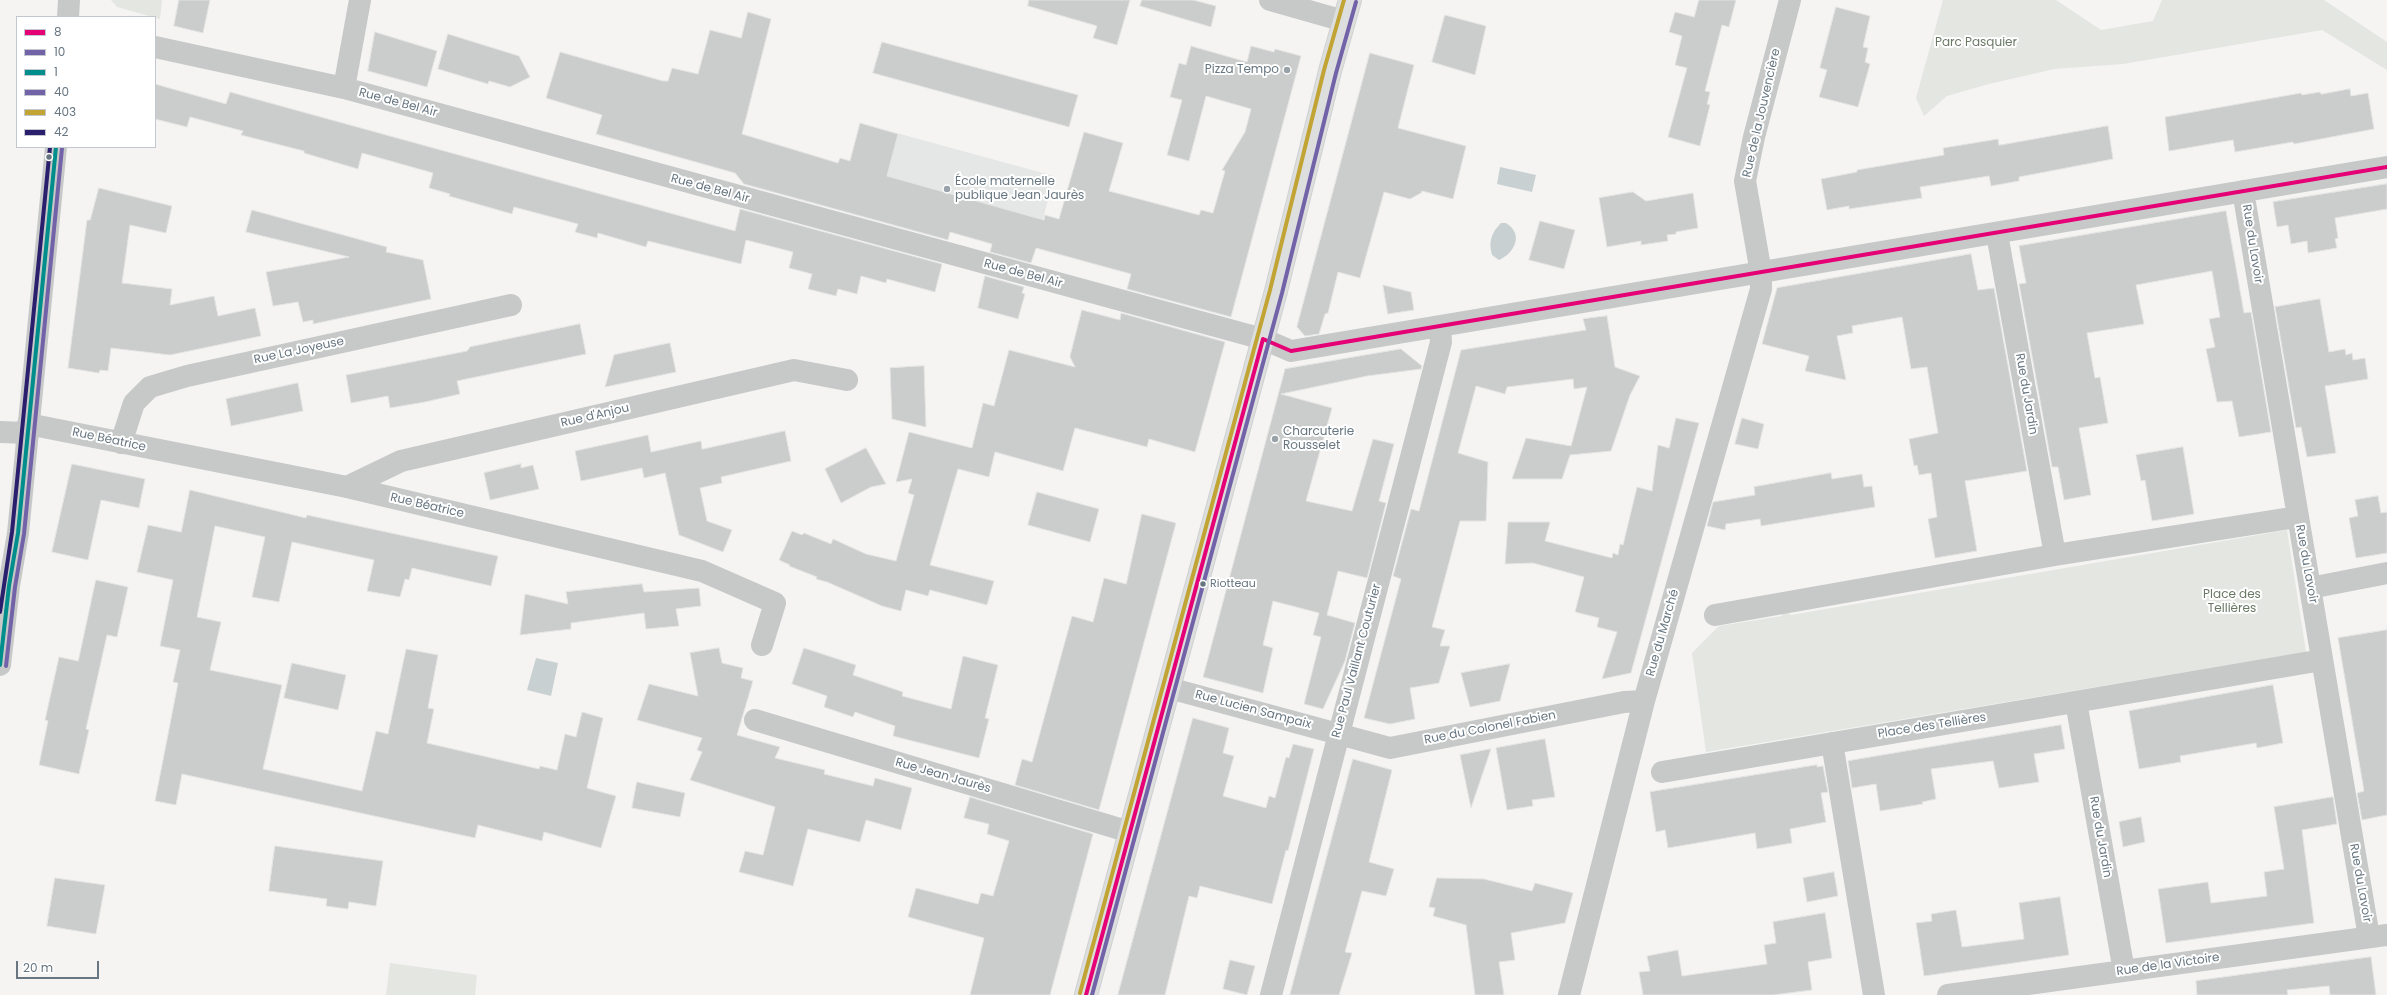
<!DOCTYPE html>
<html>
<head>
<meta charset="utf-8">
<style>
	body { margin:0 }
	#map { position:relative; width:2387px; height:995px; overflow:hidden; background:#f5f4f3; font-family:Poppins,sans-serif }
	canvas { display:block }
	.legend { position:absolute; left:16px; top:16px; width:140px; height:132px; box-sizing:border-box; background:#fff; border:1px solid #c2c8cd; margin:0; padding:5px 7px; list-style:none; font-size:12px; color:#677681 }
	.legend li { display:flex; align-items:center; gap:8px; height:20px }
	.legend b { width:20px; border:1px solid #c2c8cd }
	.scale { position:absolute; left:16px; top:961px; width:83px; height:18px; box-sizing:border-box; border:2px solid #677681; border-top:0; padding-left:5px; font-size:12px; line-height:14px; white-space:nowrap; color:#677681; -webkit-text-stroke:3px #fff; paint-order:stroke }
</style>
</head>
<body>
<div id="map">
<canvas width="2387" height="995"></canvas>
<ul class="legend">
<li><b style="height:5px;background:#e50076"></b>8</li>
<li><b style="height:5px;background:#7263a9"></b>10</li>
<li><b style="height:5px;background:#008e8c"></b>1</li>
<li><b style="height:5px;background:#7263a9"></b>40</li>
<li><b style="height:5px;background:#c1a434"></b>403</li>
<li><b style="height:5px;background:#291f6c"></b>42</li>
</ul>
<div class="scale">20 m</div>
</div>
<script>
const ctx = document.querySelector('canvas').getContext('2d');
ctx.lineJoin = 'round';
function fillPath(path, color) {
  ctx.fillStyle = color;
  ctx.fill(path, 'evenodd');
}
function stroke(path, color, width, dash) {
  ctx.strokeStyle = color;
  ctx.lineWidth = width;
  ctx.lineCap = dash ? 'butt' : 'round';
  ctx.setLineDash(dash || []);
  ctx.stroke(path);
}
function write(font, color, halo, rows, align = 'center') {
  ctx.font = font + ' Poppins,sans-serif';
  ctx.lineWidth = 4;
  ctx.setLineDash([]);
  ctx.textBaseline = 'middle';
  ctx.strokeStyle = halo;
  ctx.fillStyle = color;
  for (const [text, x, y, turn = 0] of rows) {
    ctx.save();
    ctx.translate(x, y);
    ctx.rotate((+turn || 0) * Math.PI / 180);
    ctx.textAlign = isNaN(turn) ? turn : align;
    if (halo) ctx.strokeText(text, 0, 0);
    ctx.fillText(text, 0, 0);
    ctx.restore();
  }
}
fillPath(new Path2D(`
	M 860,123 L 1054,176 L 1034,255 L 840,202 Z`), '#e5e6e6');
fillPath(new Path2D(`
	M 111,0 L 162,0 L 160,19 L 117,7 Z
	M 1943,0 L 2056,0 L 2101,30 L 2153,21 L 2162,0 L 2324,0 L 2387,42 L 2387,70 L 2322,30 L 2123,64 L 2054,69 L 1989,84 L 1947,96 L 1924,116 L 1916,98 Z
	M 2287,530 L 2306,652 L 1706,752 L 1692,653 L 1719,626 L 1782,616 L 1782,609 L 1791,615 Z
	M 390,963 L 477,975 L 475,995 L 386,995 Z`), '#e3e6e1');
fillPath(new Path2D(`
	M 1500,167 L 1536,175 L 1532,192 L 1497,184 Z
	M 1501,223 L 1506,223 C 1524,234 1515,253 1499,260 L 1492,255 C 1488,241 1492,232 1501,223 Z
	M 536,658 L 558,663 L 551,696 L 527,690 Z`), '#c8d0d2');
const building = new Path2D(`
	M 179,0 L 210,0 L 203,33 L 174,26 Z
	M 1029,0 L 1130,0 L 1117,45 L 1093,38 L 1097,26 L 1028,6 Z
	M 1142,0 L 1193,0 L 1216,6 L 1211,27 L 1140,6 Z
	M 1699,0 L 1736,0 L 1729,27 L 1722,25 L 1705,91 L 1710,92 L 1707,104 L 1710,105 L 1700,146 L 1668,137 L 1687,68 L 1675,65 L 1682,36 L 1669,32 L 1675,12 L 1694,17 Z
	M 1836,7 L 1870,16 L 1863,47 L 1868,48 L 1865,62 L 1870,64 L 1858,107 L 1819,97 L 1827,70 L 1820,68 Z
	M 748,12 L 771,19 L 742,134 L 838,163 L 840,158 L 850,161 L 860,123 L 898,134 L 887,176 L 1044,220 L 1045,215 L 1059,219 L 1084,132 L 1123,143 L 1109,191 L 1199,215 L 1201,210 L 1213,213 L 1225,171 L 1222,170 L 1245,132 L 1251,109 L 1206,96 L 1189,161 L 1167,155 L 1182,100 L 1170,97 L 1179,63 L 1186,65 L 1191,46 L 1247,62 L 1251,46 L 1274,52 L 1275,49 L 1301,56 L 1231,317 L 1127,289 L 1131,274 L 1036,248 L 1031,263 L 990,252 L 992,244 L 950,232 L 948,240 L 744,184 L 735,173 L 596,134 L 602,115 L 546,98 L 560,52 L 663,81 L 668,81 L 672,68 L 698,74 L 710,30 L 741,38 Z
	M 1445,15 L 1486,26 L 1475,75 L 1432,62 Z
	M 375,32 L 437,51 L 427,87 L 368,71 Z
	M 448,34 L 519,56 L 530,77 L 510,87 L 489,81 L 488,84 L 438,69 Z
	M 882,42 L 1078,95 L 1069,127 L 873,73 Z
	M 1370,53 L 1414,65 L 1398,128 L 1466,146 L 1453,199 L 1422,191 L 1421,193 L 1410,199 L 1384,192 L 1360,278 L 1338,272 L 1328,313 L 1325,314 L 1319,334 L 1305,336 L 1297,327 Z
	M 155,84 L 226,104 L 230,92 L 735,231 L 740,209 L 942,264 L 935,292 L 887,279 L 886,283 L 861,276 L 857,294 L 838,289 L 836,296 L 808,289 L 812,274 L 789,268 L 793,252 L 746,240 L 741,264 L 648,241 L 646,247 L 598,233 L 597,238 L 575,232 L 578,224 L 514,207 L 512,214 L 449,196 L 450,194 L 429,188 L 433,173 L 362,153 L 358,169 L 304,153 L 304,151 L 241,135 L 243,131 L 190,117 L 187,127 L 155,119 Z
	M 2350,89 L 2351,96 L 2368,93 L 2374,129 L 2294,144 L 2293,142 L 2235,152 L 2233,140 L 2169,151 L 2165,117 L 2301,93 L 2302,95 L 2320,92 L 2321,94 Z
	M 2108,126 L 2113,159 L 2019,177 L 2019,181 L 1991,186 L 1989,176 L 1920,187 L 1922,198 L 1849,209 L 1849,206 L 1827,210 L 1821,179 L 1857,172 L 1857,170 L 1944,155 L 1943,148 L 1998,139 L 1999,145 Z
	M 2387,184 L 2387,209 L 2335,218 L 2338,238 L 2335,239 L 2337,248 L 2308,253 L 2307,241 L 2291,244 L 2288,225 L 2277,227 L 2273,202 Z
	M 99,188 L 172,206 L 166,233 L 130,225 L 122,283 L 172,289 L 170,305 L 214,296 L 218,316 L 255,308 L 261,336 L 170,355 L 111,348 L 108,371 L 100,370 L 99,373 L 68,368 L 87,220 L 90,220 Z
	M 1633,192 L 1646,201 L 1693,193 L 1698,228 L 1676,232 L 1676,234 L 1667,235 L 1668,241 L 1641,245 L 1641,241 L 1607,247 L 1599,198 Z
	M 252,210 L 387,247 L 386,252 L 423,260 L 431,299 L 313,324 L 313,320 L 303,322 L 298,302 L 273,306 L 266,272 L 349,257 L 246,232 Z
	M 2226,211 L 2244,313 L 2251,312 L 2271,432 L 2239,437 L 2232,401 L 2217,402 L 2206,349 L 2215,347 L 2209,319 L 2220,317 L 2212,271 L 2136,285 L 2144,324 L 2087,333 L 2095,378 L 2100,377 L 2108,423 L 2079,428 L 2091,495 L 2064,500 L 2058,467 L 2052,467 L 2019,284 L 2026,283 L 2019,246 Z
	M 1540,221 L 1575,230 L 1564,269 L 1529,260 Z
	M 1971,254 L 1978,290 L 1994,288 L 2027,471 L 1965,481 L 1977,551 L 1935,558 L 1928,519 L 1937,517 L 1931,473 L 1919,475 L 1917,465 L 1914,466 L 1909,439 L 1938,433 L 1927,367 L 1911,369 L 1902,317 L 1852,326 L 1853,333 L 1837,336 L 1846,380 L 1805,371 L 1809,356 L 1762,344 L 1777,288 Z
	M 985,276 L 1024,287 L 1022,293 L 1025,294 L 1018,319 L 978,308 Z
	M 1383,285 L 1411,292 L 1414,310 L 1388,314 Z
	M 2320,299 L 2329,352 L 2345,349 L 2346,355 L 2352,353 L 2353,360 L 2365,358 L 2368,379 L 2325,386 L 2336,453 L 2307,457 L 2301,427 L 2296,428 L 2275,307 Z
	M 1082,310 L 1120,320 L 1121,313 L 1225,342 L 1195,452 L 1149,439 L 1147,447 L 1075,428 L 1063,471 L 995,452 L 989,477 L 958,469 L 930,565 L 994,581 L 987,605 L 930,590 L 928,596 L 906,590 L 901,611 L 882,606 L 827,582 L 816,579 L 817,577 L 789,566 L 790,565 L 779,560 L 792,531 L 802,535 L 804,533 L 831,544 L 833,539 L 866,554 L 896,561 L 914,495 L 908,493 L 912,479 L 896,482 L 909,432 L 972,448 L 983,403 L 994,406 L 1009,350 L 1075,367 L 1070,357 Z
	M 1607,316 L 1615,367 L 1640,376 L 1630,395 L 1611,451 L 1570,455 L 1562,479 L 1512,479 L 1526,438 L 1571,446 L 1587,387 L 1574,389 L 1573,379 L 1507,387 L 1505,394 L 1476,386 L 1458,453 L 1488,462 L 1486,521 L 1460,521 L 1432,627 L 1445,630 L 1440,646 L 1450,646 L 1439,683 L 1410,688 L 1415,719 L 1390,724 L 1364,718 L 1401,579 L 1393,576 L 1411,509 L 1419,511 L 1461,350 L 1586,330 L 1583,319 Z
	M 580,324 L 586,354 L 457,381 L 460,394 L 425,402 L 390,408 L 388,396 L 351,403 L 346,375 L 467,351 L 470,347 Z
	M 670,343 L 676,372 L 605,387 L 614,355 Z
	M 1401,349 L 1422,366 L 1421,369 L 1367,376 L 1281,394 L 1332,408 L 1306,501 L 1352,511 L 1373,439 L 1394,444 L 1379,501 L 1386,503 L 1367,578 L 1338,571 L 1327,615 L 1355,623 L 1345,661 L 1323,709 L 1304,704 L 1321,637 L 1313,635 L 1319,613 L 1273,601 L 1263,645 L 1273,648 L 1263,693 L 1203,677 L 1285,369 Z
	M 924,366 L 926,427 L 892,419 L 890,368 Z
	M 298,383 L 303,411 L 231,426 L 226,399 Z
	M 1676,418 L 1699,423 L 1631,673 L 1602,679 L 1617,632 L 1597,627 L 1599,618 L 1575,612 L 1584,577 L 1533,563 L 1505,564 L 1508,522 L 1550,522 L 1545,541 L 1612,558 L 1613,553 L 1618,555 L 1620,544 L 1623,545 L 1637,487 L 1652,491 L 1658,445 L 1669,448 Z
	M 1742,418 L 1764,424 L 1758,449 L 1735,444 Z
	M 785,431 L 791,461 L 721,477 L 722,483 L 700,488 L 707,521 L 732,530 L 723,552 L 679,535 L 665,473 L 644,478 L 642,468 L 581,481 L 575,451 L 648,435 L 651,452 L 701,441 L 702,449 Z
	M 2183,447 L 2194,514 L 2152,521 L 2145,480 L 2141,481 L 2136,455 Z
	M 866,448 L 886,484 L 871,487 L 841,503 L 825,469 Z
	M 72,464 L 145,479 L 139,508 L 101,500 L 88,560 L 52,552 Z
	M 521,464 L 521,468 L 533,465 L 539,489 L 490,500 L 484,473 Z
	M 1831,473 L 1832,479 L 1862,474 L 1864,487 L 1872,486 L 1875,507 L 1761,526 L 1760,519 L 1726,524 L 1725,530 L 1707,526 L 1713,502 L 1755,495 L 1754,487 Z
	M 190,490 L 306,518 L 307,515 L 498,556 L 491,586 L 412,568 L 409,580 L 405,579 L 400,597 L 367,591 L 374,560 L 292,542 L 279,602 L 252,597 L 265,537 L 215,526 L 197,617 L 221,622 L 210,670 L 282,685 L 263,769 L 362,791 L 376,731 L 388,734 L 406,649 L 438,655 L 428,708 L 434,709 L 427,743 L 539,769 L 540,766 L 557,770 L 565,734 L 576,737 L 582,712 L 603,718 L 587,788 L 616,796 L 601,848 L 544,832 L 542,841 L 478,825 L 475,838 L 182,774 L 176,805 L 155,801 L 178,683 L 173,682 L 180,650 L 160,646 L 173,580 L 137,572 L 148,525 L 181,532 Z
	M 1037,492 L 1099,509 L 1090,542 L 1028,525 Z
	M 2378,496 L 2381,513 L 2387,512 L 2387,553 L 2356,558 L 2349,518 L 2358,516 L 2355,500 Z
	M 1142,514 L 1176,523 L 1099,810 L 1015,785 L 1022,759 L 1032,762 L 1072,616 L 1093,622 L 1104,578 L 1126,584 Z
	M 96,580 L 128,587 L 117,637 L 107,635 L 86,729 L 89,730 L 79,774 L 39,765 L 48,721 L 45,720 L 59,657 L 78,661 Z
	M 642,584 L 644,592 L 699,588 L 701,606 L 676,609 L 679,626 L 646,629 L 644,613 L 571,623 L 571,629 L 520,635 L 525,594 L 568,604 L 566,592 Z
	M 2387,630 L 2387,815 L 2362,820 L 2357,793 L 2364,791 L 2338,638 Z
	M 719,648 L 722,663 L 743,668 L 741,678 L 753,681 L 737,735 L 780,747 L 775,758 L 825,770 L 824,774 L 873,786 L 875,778 L 912,788 L 901,830 L 866,820 L 860,842 L 808,829 L 793,886 L 739,872 L 745,851 L 763,855 L 775,807 L 690,780 L 702,752 L 697,750 L 702,738 L 637,720 L 649,684 L 698,696 L 690,653 Z
	M 804,648 L 856,665 L 853,675 L 903,692 L 902,696 L 951,709 L 963,656 L 998,665 L 985,718 L 989,719 L 979,758 L 893,736 L 895,726 L 855,712 L 853,717 L 824,707 L 827,696 L 792,684 Z
	M 292,663 L 346,675 L 338,710 L 284,698 Z
	M 1510,664 L 1500,701 L 1470,707 L 1461,673 Z
	M 2273,685 L 2283,743 L 2257,748 L 2256,743 L 2180,756 L 2181,762 L 2139,769 L 2129,711 Z
	M 1193,718 L 1229,728 L 1223,753 L 1234,756 L 1223,796 L 1266,808 L 1269,796 L 1275,798 L 1286,757 L 1289,758 L 1293,744 L 1314,749 L 1288,851 L 1286,850 L 1272,904 L 1200,886 L 1197,898 L 1189,896 L 1165,995 L 1118,995 Z
	M 2061,725 L 2065,749 L 2034,754 L 2039,782 L 1999,788 L 1993,761 L 1931,769 L 1936,799 L 1922,802 L 1923,804 L 1880,811 L 1876,784 L 1852,788 L 1848,761 Z
	M 1545,739 L 1555,797 L 1532,800 L 1533,806 L 1507,810 L 1496,748 Z
	M 1491,749 L 1471,808 L 1460,755 Z
	M 1353,759 L 1392,770 L 1369,862 L 1394,869 L 1386,896 L 1362,891 L 1345,952 L 1352,953 L 1339,995 L 1290,995 Z
	M 1817,765 L 1817,767 L 1823,766 L 1828,792 L 1821,793 L 1826,822 L 1790,829 L 1792,843 L 1757,849 L 1755,833 L 1668,848 L 1665,830 L 1656,832 L 1650,792 Z
	M 637,782 L 685,793 L 680,817 L 632,808 Z
	M 970,797 L 1093,834 L 1050,995 L 970,995 L 984,938 L 908,917 L 916,888 L 978,904 L 981,893 L 993,896 L 1009,841 L 987,834 L 989,824 L 964,818 Z
	M 2333,797 L 2337,824 L 2302,830 L 2314,923 L 2166,943 L 2158,889 L 2208,882 L 2211,903 L 2267,896 L 2264,872 L 2284,869 L 2274,807 Z
	M 2141,817 L 2145,842 L 2123,847 L 2119,822 Z
	M 275,846 L 383,861 L 376,906 L 349,902 L 348,909 L 326,906 L 327,899 L 269,891 Z
	M 1834,872 L 1838,896 L 1807,902 L 1803,878 Z
	M 55,878 L 105,885 L 96,934 L 47,926 Z
	M 1437,878 L 1484,879 L 1532,891 L 1535,883 L 1573,893 L 1565,923 L 1511,933 L 1515,960 L 1499,962 L 1504,995 L 1475,995 L 1466,925 L 1433,916 L 1435,908 L 1429,907 Z
	M 2060,897 L 2069,955 L 1924,976 L 1916,923 L 1932,921 L 1931,914 L 1956,910 L 1962,947 L 2024,939 L 2019,903 Z
	M 1825,913 L 1832,958 L 1808,962 L 1812,990 L 1773,995 L 1643,995 L 1639,972 L 1650,971 L 1647,956 L 1678,950 L 1682,976 L 1767,964 L 1764,945 L 1776,943 L 1773,922 Z
	M 2371,957 L 2376,995 L 2330,995 L 2329,986 L 2287,990 L 2288,995 L 2197,995 L 2196,981 Z
	M 1230,960 L 1255,966 L 1247,995 L 1223,989 Z`);
fillPath(building, '#cbcccc');
stroke(building, '#e4e4e3', 1);
const secondary = new Path2D(`
	M 1086,995 L 1276,291 L 1330,71 L 1350,0`);
stroke(secondary, '#d0d1d1', 24);
stroke(new Path2D(`
	M 1270,0 L 1344,21
	M 155,47 L 344,88 L 1263,339 L 1291,351 L 2387,167
	M 344,88 L 360,0
	M 2243,191 L 2369,937
	M 1997,234 L 2055,555
	M 28,424 L 347,487 L 702,571 L 775,603 L 762,645
	M 0,432 L 28,433
	M 121,443 L 134,403 L 150,387 L 187,376 L 511,305
	M 347,487 L 401,461 L 794,370 L 847,380
	M 2310,588 L 2387,573
	M 1715,615 L 2055,555 L 2297,517
	M 1169,688 L 1390,748 L 1624,702 L 1644,701
	M 2076,702 L 2124,971
	M 755,720 L 1130,832
	M 1832,743 L 1874,995
	M 1662,772 L 2322,660
	M 1271,995 L 1441,342 L 1440,327
	M 1569,995 L 1644,701 L 1761,289 L 1761,273 L 1745,181 L 1754,137 L 1790,0
	M 1948,995 L 2387,935`), '#c7c9c9', 22);
stroke(new Path2D(`
	M 68,17 L 69,0
	M 0,665 L 9,586 L 18,533 L 56,147`), '#c7c9c9', 22);
stroke(secondary, '#dddede', 22);
stroke(new Path2D(`
	M 1263,339 L 1291,351 L 2387,167
	M 1086,995 L 1263,339`), '#e50076', 4);
stroke(new Path2D(`
	M 1092,995 L 1282,293 L 1336,73 L 1356,2`), '#7263a9', 4);
stroke(new Path2D(`
	M 0,665 L 9,586 L 18,533 L 56,147`), '#008e8c', 4);
stroke(new Path2D(`
	M 6,666 L 15,587 L 24,534 L 62,148`), '#7263a9', 4);
stroke(new Path2D(`
	M 1080,993 L 1270,290 L 1324,70 L 1344,0`), '#c1a434', 4);
stroke(new Path2D(`
	M 0,612 L 12,532 L 50,147`), '#291f6c', 4);
for (const [x, y, r, color] of [
	[1287,70,4,"#99a2a9"],
	[49,157,3.5,"#677681"],
	[947,189,4,"#99a2a9"],
	[1275,439,4,"#99a2a9"],
	[1203,584,3.5,"#677681"]
]) {
  const dot = new Path2D();
  dot.arc(x, y, r, 0, 2 * Math.PI);
  ctx.fillStyle = color;
  ctx.fill(dot);
  stroke(dot, '#fff', 1.5);
}
write('11px', '#677681', '#fff', [
	["Riotteau",1210,584]
], 'left');
write('12px', '#6a7965', '#fff', [
	["Parc Pasquier",1976,43],
	["Place des",2232,595],
	["Tellières",2232,609]
]);
write('12px', '#677681', '#fff', [
	["Pizza Tempo",1279,70,"right"],
	["École maternelle",955,182],
	["publique Jean Jaurès",955,196],
	["Charcuterie",1283,432],
	["Rousselet",1283,446]
], 'left');
write('12px', '#677681', '#fff', [
	["Rue de Bel Air",398,103,15],
	["Rue de la Jouvencière",1762,113,-77],
	["Rue de Bel Air",710,189,15],
	["Rue du Lavoir",2252,244,81],
	["Rue de Bel Air",1023,274,15],
	["Rue La Joyeuse",299,351,-12],
	["Rue du Jardin",2026,394,80],
	["Rue d'Anjou",595,416,-13],
	["Rue Béatrice",109,440,12],
	["Rue Béatrice",427,506,13],
	["Rue du Lavoir",2306,564,80],
	["Rue du Marché",1663,633,-74],
	["Rue Paul Vaillant Couturier",1357,661,-75],
	["Rue Lucien Sampaix",1253,710,15],
	["Place des Tellières",1932,726,-9],
	["Rue du Colonel Fabien",1490,728,-11],
	["Rue Jean Jaurès",943,776,16],
	["Rue du Jardin",2100,837,80],
	["Rue du Lavoir",2360,883,80],
	["Rue de la Victoire",2168,965,-8]
]);
</script>
</body>
</html>
